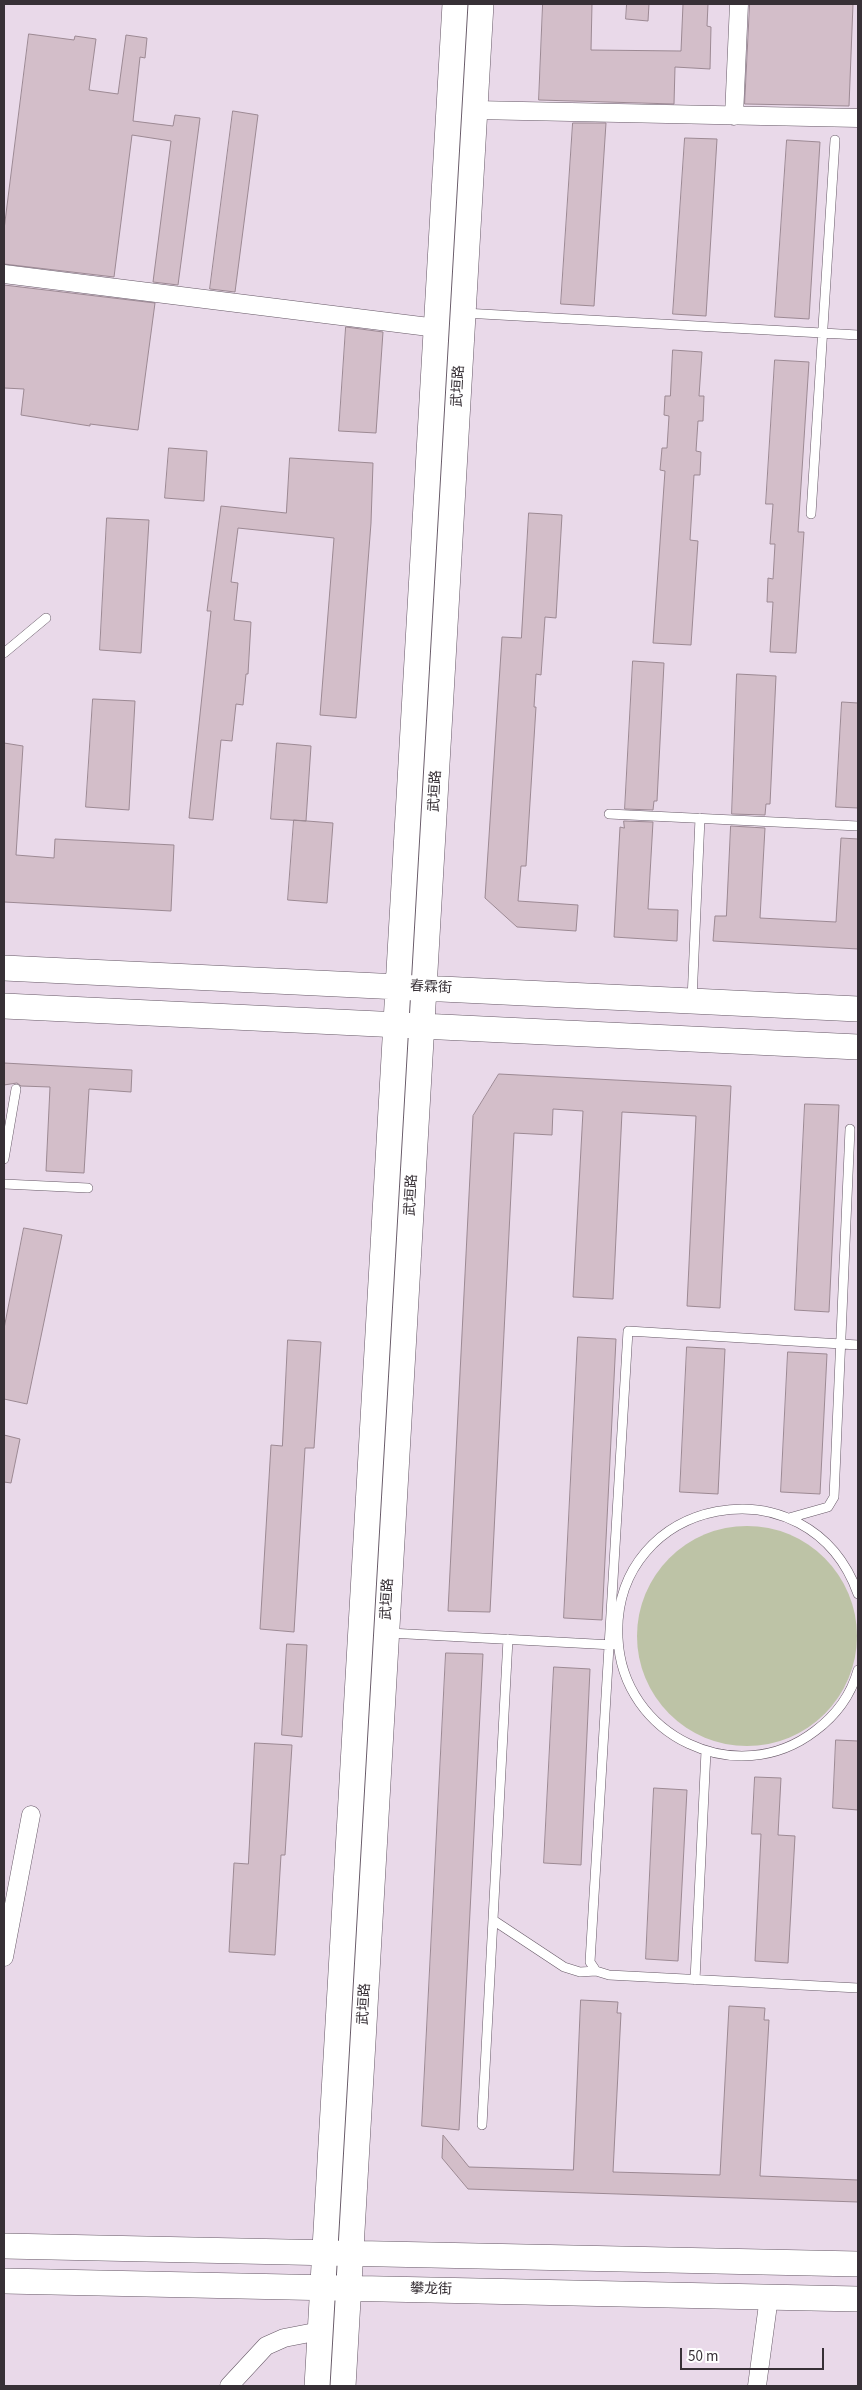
<!DOCTYPE html>
<html>
<head>
<meta charset="utf-8">
<style>
	body { margin:0 }
	#map { position:relative; width:862px; height:2390px; overflow:hidden; background:#e9d9e9; font-family:"Source Sans 3",sans-serif }
	canvas { display:block }
	.frame { position:absolute; inset:0; border:5px solid #373036; pointer-events:none }
	.scale { position:absolute; left:680px; top:2348px; width:144px; height:22px; box-sizing:border-box; border:2px solid #373036; border-top:0; padding-left:6px; font-size:15px; line-height:18px; white-space:nowrap; color:#373036; -webkit-text-stroke:4px #fff; paint-order:stroke }
</style>
</head>
<body>
<div id="map">
<canvas width="862" height="2390"></canvas>
<div class="frame"></div>
<div class="scale">50 m</div>
</div>
<script>
const ctx = document.querySelector('canvas').getContext('2d');
ctx.lineJoin = 'round';
function fillPath(path, color) {
  ctx.fillStyle = color;
  ctx.fill(path, 'evenodd');
}
function stroke(path, color, width, dash) {
  ctx.strokeStyle = color;
  ctx.lineWidth = width;
  ctx.lineCap = dash ? 'butt' : 'round';
  ctx.setLineDash(dash || []);
  ctx.stroke(path);
}
function write(font, color, halo, rows, align = 'center') {
  ctx.font = font + ' "Source Sans 3","Noto Sans SC",sans-serif';
  ctx.lineWidth = 5;
  ctx.setLineDash([]);
  ctx.textBaseline = 'middle';
  ctx.strokeStyle = halo;
  ctx.fillStyle = color;
  for (const [text, x, y, turn = 0] of rows) {
    ctx.save();
    ctx.translate(x, y);
    ctx.rotate((+turn || 0) * Math.PI / 180);
    ctx.textAlign = isNaN(turn) ? turn : align;
    if (halo) ctx.strokeText(text, 0, 0);
    ctx.fillText(text, 0, 0);
    ctx.restore();
  }
}
fillPath(new Path2D(`
	M637 1636a110 110 0 1 1 220 0a110 110 0 1 1-220 0Z`), '#bdc3a6');
const building = new Path2D(`
	M 543,4 L 592,4 L 591,50 L 681,51 L 683,4 L 708,4 L 707,26 L 711,27 L 710,69 L 675,67 L 674,104 L 539,100 Z
	M 627,4 L 649,4 L 648,21 L 626,19 Z
	M 750,4 L 853,4 L 849,106 L 745,104 Z
	M 29,34 L 74,40 L 75,36 L 96,39 L 89,90 L 118,94 L 126,35 L 147,38 L 145,58 L 140,57 L 133,121 L 173,126 L 175,115 L 200,118 L 178,285 L 153,282 L 171,141 L 132,135 L 114,277 L 4,264 L 4,230 Z
	M 233,111 L 258,115 L 235,292 L 210,289 Z
	M 573,123 L 606,123 L 594,306 L 561,304 Z
	M 685,138 L 717,139 L 706,316 L 673,314 Z
	M 787,140 L 820,142 L 809,319 L 775,317 Z
	M 4,285 L 155,303 L 138,430 L 90,424 L 90,426 L 21,415 L 24,389 L 4,388 Z
	M 346,327 L 383,332 L 376,433 L 339,431 Z
	M 673,350 L 702,352 L 699,396 L 704,396 L 703,421 L 698,421 L 696,451 L 701,452 L 700,475 L 694,475 L 690,540 L 698,541 L 691,645 L 653,643 L 665,471 L 660,470 L 662,448 L 667,448 L 669,416 L 664,415 L 665,396 L 670,396 Z
	M 775,360 L 809,362 L 798,532 L 804,532 L 796,653 L 770,652 L 773,602 L 767,602 L 768,578 L 773,579 L 775,544 L 770,544 L 773,504 L 766,504 Z
	M 169,448 L 207,451 L 204,501 L 165,498 Z
	M 290,458 L 373,463 L 371,523 L 356,718 L 320,715 L 334,538 L 238,528 L 231,582 L 238,583 L 234,620 L 251,622 L 248,674 L 246,674 L 243,705 L 236,704 L 232,741 L 221,740 L 213,820 L 189,818 L 211,611 L 207,611 L 221,506 L 286,513 Z
	M 529,513 L 562,515 L 556,618 L 545,617 L 541,675 L 536,674 L 534,707 L 536,707 L 526,866 L 521,866 L 518,901 L 578,905 L 576,931 L 517,927 L 485,898 L 502,637 L 521,638 Z
	M 107,518 L 149,520 L 141,653 L 100,650 Z
	M 633,661 L 664,663 L 657,801 L 654,801 L 653,810 L 625,809 Z
	M 737,674 L 776,676 L 770,804 L 766,804 L 765,815 L 732,814 Z
	M 93,699 L 135,701 L 129,810 L 86,807 Z
	M 842,702 L 858,703 L 858,808 L 836,807 Z
	M 4,743 L 23,746 L 16,855 L 54,858 L 55,839 L 174,845 L 171,911 L 4,902 Z
	M 277,743 L 311,746 L 306,821 L 271,819 Z
	M 294,820 L 333,823 L 327,903 L 288,900 Z
	M 624,821 L 653,822 L 648,909 L 678,910 L 677,941 L 614,937 L 620,827 L 624,828 Z
	M 731,826 L 765,828 L 760,918 L 836,922 L 841,838 L 858,839 L 858,949 L 713,941 L 715,916 L 726,916 Z
	M 4,1063 L 132,1070 L 131,1092 L 89,1089 L 84,1173 L 46,1171 L 50,1087 L 21,1086 L 17,1083 L 4,1085 Z
	M 499,1074 L 731,1086 L 720,1308 L 687,1306 L 696,1116 L 622,1112 L 613,1299 L 573,1297 L 583,1111 L 553,1109 L 552,1135 L 514,1133 L 490,1612 L 448,1611 L 473,1116 Z
	M 805,1104 L 839,1105 L 829,1312 L 795,1310 Z
	M 24,1228 L 62,1235 L 27,1404 L 4,1399 L 4,1329 Z
	M 578,1337 L 616,1339 L 602,1620 L 564,1618 Z
	M 288,1340 L 321,1342 L 314,1448 L 305,1448 L 294,1632 L 260,1629 L 271,1445 L 282,1446 Z
	M 687,1347 L 725,1349 L 718,1494 L 680,1492 Z
	M 788,1352 L 827,1354 L 820,1494 L 781,1492 Z
	M 4,1435 L 20,1439 L 11,1483 L 4,1482 Z
	M 287,1644 L 307,1645 L 302,1737 L 282,1735 Z
	M 446,1653 L 483,1654 L 459,2130 L 422,2126 Z
	M 554,1667 L 590,1669 L 581,1865 L 544,1863 Z
	M 836,1740 L 858,1741 L 858,1810 L 833,1808 Z
	M 255,1743 L 292,1745 L 285,1855 L 281,1855 L 275,1955 L 229,1952 L 234,1863 L 248,1864 Z
	M 755,1777 L 781,1778 L 778,1835 L 795,1836 L 788,1963 L 755,1961 L 761,1834 L 752,1834 Z
	M 654,1788 L 687,1790 L 678,1961 L 646,1959 Z
	M 581,2000 L 618,2002 L 617,2013 L 621,2013 L 613,2172 L 720,2175 L 729,2006 L 765,2008 L 764,2020 L 769,2020 L 760,2176 L 858,2180 L 858,2202 L 468,2189 L 442,2158 L 443,2135 L 469,2167 L 573,2170 Z`);
fillPath(building, '#d3bec9');
stroke(building, '#9c8993', 1);
const lane = new Path2D(`
	M 464,313 L 858,335
	M 811,514 L 835,140
	M 4,653 L 46,618
	M 609,814 L 858,826
	M 692,1000 L 700,818
	M 4,1159 L 16,1089
	M 4,1184 L 88,1188
	M 858,1345 L 628,1331 L 590,1962 L 596,1971 L 609,1975 L 858,1988
	M 789,1518 L 828,1507 L 834,1497 L 850,1129
	M 858,1594 C 809,1457 611,1496 618,1638 C 622,1736 737,1791 815,1731 C 835,1716 851,1695 858,1670
	M 389,1633 L 613,1645
	M 493,1920 L 564,1967 L 580,1972 L 596,1971
	M 695,1980 L 706,1751
	M 482,2125 L 508,1639`);
const street = new Path2D(`
	M 475,110 L 858,118
	M 734,116 L 739,4
	M 4,274 L 437,328
	M 4,1957 L 31,1815
	M 229,2386 L 266,2346 L 284,2338 L 320,2331
	M 757,2386 L 769,2297`);
const secondary = new Path2D(`
	M 4,968 L 858,1009
	M 4,1006 L 858,1047
	M 4,2246 L 858,2264
	M 4,2281 L 858,2299
	M 317,2386 L 455,4
	M 343,2386 L 481,4`);
stroke(lane, '#665866', 10);
stroke(street, '#665866', 19);
stroke(secondary, '#665866', 26);
stroke(lane, '#fff', 9);
stroke(street, '#fff', 18);
stroke(secondary, '#fff', 25);
write('14px', '#373036', '#fff', [
	["武垣路",459,386,-87],
	["武垣路",436,791,-87],
	["春霖街",431,988,3],
	["武垣路",412,1195,-87],
	["武垣路",388,1599,-87],
	["武垣路",365,2004,-87],
	["攀龙街",431,2290,1]
]);
</script>
</body>
</html>
